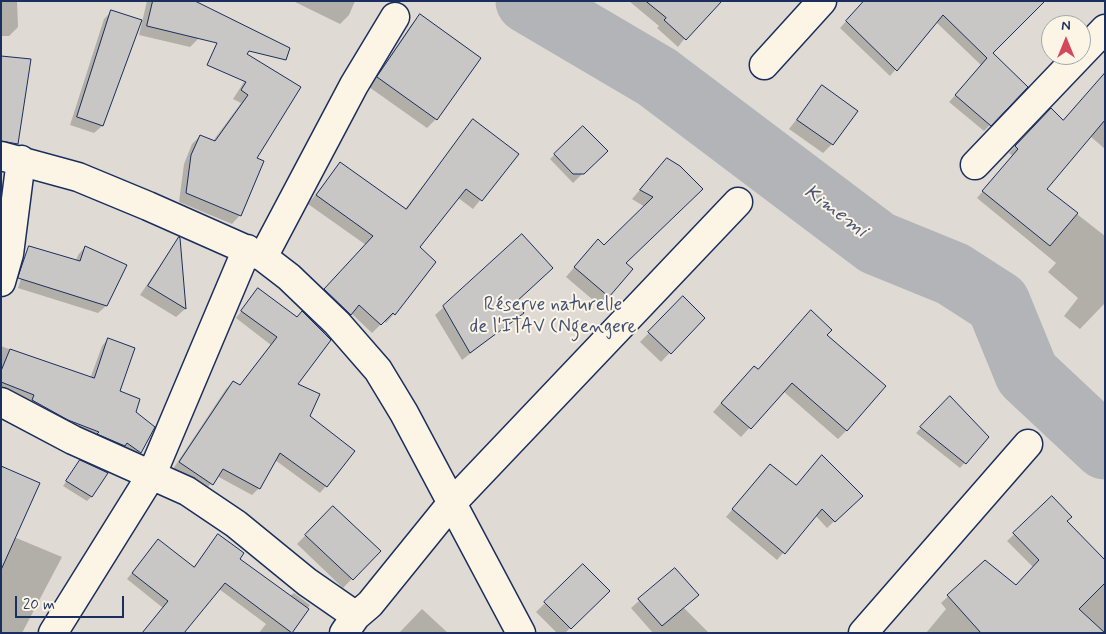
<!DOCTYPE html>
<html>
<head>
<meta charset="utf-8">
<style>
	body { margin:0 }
	#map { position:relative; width:1106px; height:634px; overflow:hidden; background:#fcf5e5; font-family:Mynerve,sans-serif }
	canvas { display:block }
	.frame { position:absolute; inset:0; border:2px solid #1b2f5e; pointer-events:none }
	.north { position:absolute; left:1041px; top:15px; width:50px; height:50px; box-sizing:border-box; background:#fcf5e5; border:1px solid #a2a6af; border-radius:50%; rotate:0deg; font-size:14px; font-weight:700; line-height:20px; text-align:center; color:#1b2f5e }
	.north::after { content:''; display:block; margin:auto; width:18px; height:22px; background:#d1495b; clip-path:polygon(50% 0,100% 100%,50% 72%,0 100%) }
	.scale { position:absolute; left:15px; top:596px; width:109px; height:22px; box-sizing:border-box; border:2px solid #1b2f5e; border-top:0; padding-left:6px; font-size:15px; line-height:18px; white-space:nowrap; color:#1b2f5e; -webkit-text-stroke:4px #fcf5e5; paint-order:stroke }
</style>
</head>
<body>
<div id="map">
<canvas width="1106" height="634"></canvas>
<div class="frame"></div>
<div class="north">N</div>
<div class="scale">20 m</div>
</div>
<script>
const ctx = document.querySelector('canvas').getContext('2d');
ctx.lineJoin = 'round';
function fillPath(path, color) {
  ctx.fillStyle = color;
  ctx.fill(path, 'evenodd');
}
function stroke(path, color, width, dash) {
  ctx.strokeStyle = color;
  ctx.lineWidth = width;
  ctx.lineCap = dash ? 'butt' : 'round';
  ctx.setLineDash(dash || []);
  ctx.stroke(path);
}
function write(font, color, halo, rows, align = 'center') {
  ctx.font = font + ' Mynerve,sans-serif';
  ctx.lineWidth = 4;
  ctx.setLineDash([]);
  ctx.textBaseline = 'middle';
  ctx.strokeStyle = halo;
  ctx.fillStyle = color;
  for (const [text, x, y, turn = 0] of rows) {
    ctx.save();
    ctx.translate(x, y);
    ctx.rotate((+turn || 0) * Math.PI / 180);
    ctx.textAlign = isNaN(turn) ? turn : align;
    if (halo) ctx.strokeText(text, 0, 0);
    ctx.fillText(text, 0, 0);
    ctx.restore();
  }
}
fillPath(new Path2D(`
	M 1,1 L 1105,1 L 1105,633 L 1,633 ZM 1051,25 L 1081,25 L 1081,55 L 1051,55 Z`), '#dfdbd4');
fillPath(new Path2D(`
	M 1,1 L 17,1 L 18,27 L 9,36 L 1,36 Z
	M 147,1 L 192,1 L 199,38 L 190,47 L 139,35 Z
	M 293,1 L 355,1 L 349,15 L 340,24 Z
	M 629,1 L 713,1 L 678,47 L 657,28 L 659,26 Z
	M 864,1 L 1043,1 L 991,53 L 1026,87 L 984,131 L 949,102 L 982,66 L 936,22 L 890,76 L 840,28 Z
	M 111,12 L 102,126 L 94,133 L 70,125 L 104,19 Z
	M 420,16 L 479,58 L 436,119 L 427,128 L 369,87 L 411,25 Z
	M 251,71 L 255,159 L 240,215 L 232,224 L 179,202 L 184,164 L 192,144 L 200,136 L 213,141 L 241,103 L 233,99 Z
	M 822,87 L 832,144 L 823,153 L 789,129 Z
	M 1105,92 L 1105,149 L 1090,136 L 1045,189 L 1105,236 L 1105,303 L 1080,329 L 1064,316 L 1078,298 L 1048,272 L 1056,263 L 977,198 L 1013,156 L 1009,153 L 1051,110 L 1063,121 Z
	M 473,121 L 517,154 L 473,209 L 457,197 L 419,247 L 394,314 L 386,323 L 384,321 L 372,333 L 351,313 L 342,323 L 316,298 L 366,245 L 308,204 L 340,164 L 405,209 Z
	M 583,127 L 606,151 L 573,183 L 550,159 Z
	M 679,167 L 624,263 L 631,269 L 599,305 L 566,277 L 589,250 L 605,246 L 645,207 L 632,199 L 658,169 Z
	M 179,240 L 185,309 L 176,317 L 140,295 L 172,248 Z
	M 85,247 L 125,266 L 106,306 L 98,313 L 18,288 L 28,257 L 76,261 L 78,255 Z
	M 258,290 L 308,416 L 326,486 L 320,493 L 275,460 L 259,488 L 252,495 L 217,476 L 205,491 L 173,469 L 226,389 L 233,382 L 239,386 L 271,345 L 236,318 Z
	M 683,298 L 703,318 L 661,362 L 640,342 Z
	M 515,302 L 522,313 L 462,360 L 435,315 L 444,307 Z
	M 825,335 L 847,430 L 838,439 L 783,391 L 741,437 L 713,412 L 745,376 Z
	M 108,339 L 118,392 L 134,412 L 153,427 L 147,442 L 133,459 L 1,392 L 1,346 L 90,379 L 102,346 Z
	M 950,398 L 987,437 L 960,468 L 916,433 Z
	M 80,462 L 91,497 L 87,501 L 63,486 Z
	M 763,472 L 796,487 L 861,496 L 827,528 L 815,515 L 777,560 L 726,517 Z
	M 1,475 L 14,537 L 62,557 L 22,633 L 1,633 Z
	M 1052,498 L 1065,521 L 1105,562 L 1105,633 L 926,633 L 946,609 L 941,603 L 985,562 L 1015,586 L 1033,567 L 1007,541 Z
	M 333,507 L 379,551 L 343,588 L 297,544 Z
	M 218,536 L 238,559 L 290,596 L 294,593 L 310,605 L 291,633 L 259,633 L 266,624 L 219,589 L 163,608 L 127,579 L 153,546 L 193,568 Z
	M 583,566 L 608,591 L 565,633 L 557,633 L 536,612 Z
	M 659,583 L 709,633 L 653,633 L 631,608 Z
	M 422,609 L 448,633 L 399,633 Z`), '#0003');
stroke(new Path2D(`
	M 528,1 L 657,77 L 877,243 L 953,274 L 998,303 L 1027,374 L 1105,447`), '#b2b4b8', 65);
const building = new Path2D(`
	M 153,1 L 195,1 L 290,48 L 286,60 L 249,51 L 247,54 L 301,87 L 257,158 L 264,161 L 241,216 L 186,193 L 191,155 L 200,135 L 215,141 L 248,95 L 241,90 L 246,82 L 207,65 L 217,43 L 147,26 Z
	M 646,1 L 722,1 L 686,40 L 664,20 L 666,18 Z
	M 864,1 L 1045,1 L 993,53 L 1028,87 L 991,126 L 955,95 L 987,58 L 943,15 L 897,71 L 846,21 Z
	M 111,10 L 142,20 L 103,126 L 77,117 Z
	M 420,14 L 481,58 L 437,120 L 377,77 Z
	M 1,56 L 31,59 L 18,144 L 1,141 Z
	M 1105,73 L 1105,120 L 1047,189 L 1078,213 L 1050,246 L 982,191 L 1018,149 L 1015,146 L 1051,108 L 1063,120 Z
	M 822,85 L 858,111 L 833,145 L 797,120 Z
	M 473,119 L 519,154 L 482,201 L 466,189 L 420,247 L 436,262 L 395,315 L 393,313 L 381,325 L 359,305 L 351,315 L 324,289 L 373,236 L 316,195 L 340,162 L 406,209 Z
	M 583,126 L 608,151 L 584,174 L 573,174 L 554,154 Z
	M 667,158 L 680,166 L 703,189 L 626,263 L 633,269 L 609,297 L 574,267 L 598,239 L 604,245 L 653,197 L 640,190 Z
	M 522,234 L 553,268 L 516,302 L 524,313 L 470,353 L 443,306 Z
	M 179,237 L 180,238 L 186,309 L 148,286 Z
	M 29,246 L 80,261 L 85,246 L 127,265 L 107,306 L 18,278 Z
	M 258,288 L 297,317 L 302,311 L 331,340 L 298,384 L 320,394 L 310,416 L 355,451 L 327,487 L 280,453 L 260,489 L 223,469 L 213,485 L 179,462 L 233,381 L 240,385 L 277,337 L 241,311 Z
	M 683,296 L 705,318 L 671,354 L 648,332 Z
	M 811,310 L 832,330 L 827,335 L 886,386 L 847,431 L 792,383 L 751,429 L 721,403 L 754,366 L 758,369 Z
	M 108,338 L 135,348 L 120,391 L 140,399 L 136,412 L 155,427 L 141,453 L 127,443 L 125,446 L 97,434 L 99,432 L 68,420 L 32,400 L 34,395 L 1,382 L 1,371 L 10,349 L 94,378 Z
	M 950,396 L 989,437 L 966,464 L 920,427 Z
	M 822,455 L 863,496 L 835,522 L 822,509 L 785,554 L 732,509 L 770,464 L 796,485 Z
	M 80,460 L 108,473 L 92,497 L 66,481 Z
	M 1,466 L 40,483 L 1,570 Z
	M 1052,496 L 1072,517 L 1067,521 L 1105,560 L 1105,583 L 1079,609 L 1105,633 L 981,633 L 947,595 L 985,560 L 1016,585 L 1039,560 L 1013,533 Z
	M 333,506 L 381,551 L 353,580 L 305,535 Z
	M 218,534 L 244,553 L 240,559 L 309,609 L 292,633 L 225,583 L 184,633 L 142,633 L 168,601 L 132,573 L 158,539 L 194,567 Z
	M 583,564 L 610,591 L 571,629 L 544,602 Z
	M 675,568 L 699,595 L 662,626 L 638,599 Z`);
fillPath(building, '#c8c7c6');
stroke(building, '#1b2f5e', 1);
const minor = new Path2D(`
	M 1081,54 L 1105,29
	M 764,65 L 822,1
	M 1,156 L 78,177 L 148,206 L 263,257 L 289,277 L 337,323 L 378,370 L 404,413 L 521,633
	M 975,165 L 1080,55
	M 263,257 L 354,85 L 395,17
	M 1,282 L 9,254 L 21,160
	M 1,402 L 73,440 L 187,491 L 236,524 L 307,582 L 356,616
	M 53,633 L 152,474 L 247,249
	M 344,633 L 356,616 L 370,604 L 451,504 L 738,202
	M 863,633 L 1028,444`);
stroke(minor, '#1b2f5e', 31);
stroke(minor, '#fcf5e5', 28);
write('19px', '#425176', '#fcf5e5', [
	["Réserve naturelle",553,306],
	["de l'ITAV (Ngengere",553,328]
]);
write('italic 20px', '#485779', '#fcf5e5', [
	["Kimemi",835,212,37]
]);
</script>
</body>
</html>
